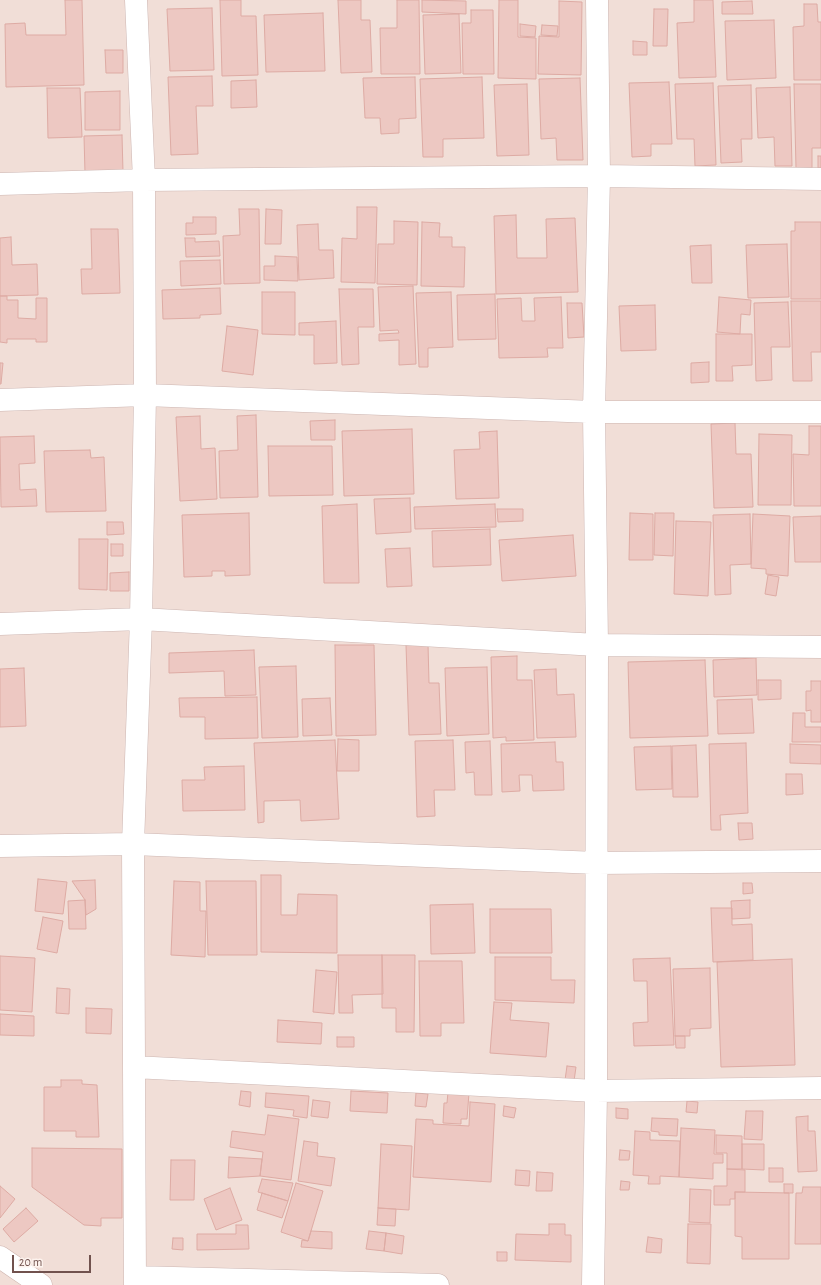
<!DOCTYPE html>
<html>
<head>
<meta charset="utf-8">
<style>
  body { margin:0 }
  #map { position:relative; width:821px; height:1285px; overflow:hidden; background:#faeee8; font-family:"Alegreya Sans",sans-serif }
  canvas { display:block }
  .scale { position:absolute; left:12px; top:1255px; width:79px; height:18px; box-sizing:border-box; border:2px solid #71524e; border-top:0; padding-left:5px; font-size:12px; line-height:14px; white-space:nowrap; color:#71524e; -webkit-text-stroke:3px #fdf3ee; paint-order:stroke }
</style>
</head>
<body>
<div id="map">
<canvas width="821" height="1285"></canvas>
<div class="scale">20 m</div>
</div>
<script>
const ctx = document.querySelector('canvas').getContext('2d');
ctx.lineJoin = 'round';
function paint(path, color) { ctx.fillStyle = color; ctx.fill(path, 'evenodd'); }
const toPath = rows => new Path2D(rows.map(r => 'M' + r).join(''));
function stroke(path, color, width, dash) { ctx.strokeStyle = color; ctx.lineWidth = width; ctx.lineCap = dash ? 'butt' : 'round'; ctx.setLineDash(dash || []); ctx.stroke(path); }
paint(toPath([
  [0,0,821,0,821,1285,0,1285]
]), '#f1ded7');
const building = toPath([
  [65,0,82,0,84,85,6,87,5,24,25,23,26,35,66,35,65,0],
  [220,0,241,0,241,16,256,16,258,75,222,76,220,0],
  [338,0,361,0,361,20,370,20,372,72,341,73,338,0],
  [397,0,419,0,420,74,381,74,380,28,397,28,397,0],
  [422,0,466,1,466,14,422,12,422,0],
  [499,0,518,0,518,37,536,38,536,79,498,78,499,0],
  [694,0,713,0,716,77,679,78,677,23,694,22,694,0],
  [559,1,582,2,581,75,538,74,539,36,559,37,559,1],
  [752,1,753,14,722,14,722,2,752,1],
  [804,4,817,4,818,22,821,22,821,80,794,80,793,27,804,26,804,4],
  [212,8,214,70,170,71,167,9,212,8],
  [654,9,668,9,667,46,653,46,654,9],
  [471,10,493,10,494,74,463,74,462,23,471,23,471,10],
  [323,13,325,71,266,72,264,15,323,13],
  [459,14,461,73,425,74,423,15,459,14],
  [774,20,776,78,727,80,725,21,774,20],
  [520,24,536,26,535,37,520,36,520,24],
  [542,25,558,26,557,36,541,35,542,25],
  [633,41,647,42,647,55,633,55,633,41],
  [105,50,123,50,123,73,106,73,105,50],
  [212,76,213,106,196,106,198,154,171,155,168,77,212,76],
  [415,77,416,118,399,119,399,133,381,134,380,118,365,118,363,78,415,77],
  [482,77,484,138,443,139,443,157,423,157,420,79,482,77],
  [580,78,583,160,557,160,556,138,541,139,539,79,580,78],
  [256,80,257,107,231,108,231,81,256,80],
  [669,82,672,144,651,144,651,156,632,157,629,83,669,82],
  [713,83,716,165,695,166,694,139,677,139,675,84,713,83],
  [527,84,529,155,497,156,494,85,527,84],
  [794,84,821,84,821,148,812,148,812,168,796,168,794,84],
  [751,85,752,139,741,139,742,162,721,163,718,86,751,85],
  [790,87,792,166,775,166,774,137,758,138,756,88,790,87],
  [47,88,80,88,82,137,48,138,47,88],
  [120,91,120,130,85,130,85,92,120,91],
  [122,135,123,172,85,173,84,136,122,135],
  [818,156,821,156,821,168,818,168,818,156],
  [357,207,377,207,375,283,341,282,342,238,357,239,357,207],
  [239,209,259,209,260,283,224,284,223,236,240,235,239,209],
  [266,209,282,210,281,244,265,244,266,209],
  [516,215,517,258,547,258,546,219,575,218,578,292,496,294,494,216,516,215],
  [193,217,216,217,216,234,186,235,186,223,193,223,193,217],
  [394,221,418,222,417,285,377,284,378,244,394,244,394,221],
  [422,222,440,223,439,237,452,237,452,247,465,247,464,287,421,286,422,222],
  [795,222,821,222,821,299,791,299,791,231,795,231,795,222],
  [318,224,319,250,333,250,334,278,299,280,297,225,318,224],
  [91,229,118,229,120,293,82,294,81,269,92,269,91,229],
  [11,237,12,265,37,264,38,295,0,296,0,238,11,237],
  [185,238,195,238,195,242,219,241,220,256,186,257,185,238],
  [787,244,789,297,748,298,746,245,787,244],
  [711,245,712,283,692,283,690,246,711,245],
  [275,256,297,257,298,281,264,280,264,266,275,266,275,256],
  [220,260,221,284,181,286,180,261,220,260],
  [413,286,416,364,399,365,399,340,379,341,379,334,399,333,398,330,380,331,378,287,413,286],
  [220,288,221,314,200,315,200,318,163,319,162,290,220,288],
  [339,289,373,289,374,327,358,327,359,364,342,365,339,289],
  [262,292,295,292,295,335,262,334,262,292],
  [451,292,453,347,428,348,428,367,419,367,416,293,451,292],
  [495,294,496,339,458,340,457,295,495,294],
  [0,296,7,296,7,300,18,300,18,318,36,319,36,298,47,298,47,342,36,342,36,339,7,339,7,343,0,342,0,296],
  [561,297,563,348,547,348,548,357,499,358,497,299,521,298,522,321,535,321,534,298,561,297],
  [719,297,751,300,750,315,741,314,740,334,717,332,719,297],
  [791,301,821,301,821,352,811,352,812,381,793,381,791,301],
  [788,302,790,347,771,347,772,380,756,381,754,303,788,302],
  [567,303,582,303,584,337,568,338,567,303],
  [655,305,656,350,621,351,619,306,655,305],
  [336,321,337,363,314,364,314,335,299,335,299,323,336,321],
  [227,326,258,330,253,375,222,371,227,326],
  [716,334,752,334,752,365,732,366,733,381,716,381,716,334],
  [709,362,709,382,691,383,691,363,709,362],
  [0,363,3,363,1,384,0,384,0,363],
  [256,415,258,497,220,498,219,451,238,450,237,416,256,415],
  [200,416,201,449,215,448,217,499,180,501,176,417,200,416],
  [335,420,335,440,311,440,310,421,335,420],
  [735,423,736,454,751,454,753,507,714,508,711,424,735,423],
  [809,426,821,426,821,506,794,506,793,454,809,455,809,426],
  [412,429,414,494,344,496,342,431,412,429],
  [497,431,499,498,456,499,454,450,480,449,479,432,497,431],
  [759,434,792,435,791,505,758,505,759,434],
  [34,436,35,463,19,464,20,490,36,489,37,506,1,507,0,437,34,436],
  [268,446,332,446,333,495,269,496,268,446],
  [90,450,91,458,104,457,106,511,46,512,44,451,90,450],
  [410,498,411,532,376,534,374,499,410,498],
  [357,504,359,583,324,583,322,506,357,504],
  [495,504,496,527,415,529,414,507,495,504],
  [497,509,523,509,523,521,498,522,497,509],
  [249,513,250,575,225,576,225,571,212,571,212,576,184,577,182,515,249,513],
  [630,513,653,514,653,560,629,560,630,513],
  [655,513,674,513,673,556,654,555,655,513],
  [750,514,751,564,730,565,731,594,715,595,713,515,750,514],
  [753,514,790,516,788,576,766,574,766,569,751,568,753,514],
  [821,516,821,562,795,562,793,517,821,516],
  [676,521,711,522,708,596,674,594,676,521],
  [107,522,123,522,124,534,107,535,107,522],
  [490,529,491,565,433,567,432,531,490,529],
  [573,535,576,576,502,581,499,540,573,535],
  [79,539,108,539,107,590,79,589,79,539],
  [111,544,123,544,123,556,111,556,111,544],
  [410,548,412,586,387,587,385,549,410,548],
  [129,572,129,591,110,591,110,573,129,572],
  [768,575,779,577,776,596,765,594,768,575],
  [428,644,429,683,439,683,441,734,409,735,406,645,428,644],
  [335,645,374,645,376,735,336,736,335,645],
  [254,650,256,695,225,696,224,671,169,673,169,653,254,650],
  [517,656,517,680,532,680,534,740,506,741,506,737,493,738,491,657,517,656],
  [756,658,757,695,714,697,713,660,756,658],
  [705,660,708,736,630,738,628,662,705,660],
  [296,666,298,737,262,738,259,667,296,666],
  [487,667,489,734,447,736,445,668,487,667],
  [24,668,26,726,0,727,0,669,24,668],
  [556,669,557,695,574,694,576,737,537,738,534,670,556,669],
  [758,680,781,680,781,699,758,700,758,680],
  [811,681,821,681,821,722,811,722,811,710,806,711,806,691,811,691,811,681],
  [257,697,258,738,205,739,205,717,180,717,179,698,257,697],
  [330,698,332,735,303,736,302,699,330,698],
  [752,699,754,733,718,734,717,700,752,699],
  [793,713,805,713,805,727,821,727,821,742,792,742,793,713],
  [338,739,359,740,359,771,337,771,338,739],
  [335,740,339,819,301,821,300,800,264,801,264,822,258,823,254,743,335,740],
  [453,740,455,790,434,790,435,816,417,817,415,741,453,740],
  [490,741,492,795,475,795,474,772,466,773,465,742,490,741],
  [555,742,556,762,563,762,564,790,533,791,532,775,519,775,520,791,502,792,501,744,555,742],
  [746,743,748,813,720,815,721,830,711,830,709,744,746,743],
  [790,744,821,745,821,764,790,763,790,744],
  [696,745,698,797,673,797,672,746,696,745],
  [671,746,672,789,636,790,634,747,671,746],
  [244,766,245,810,183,811,182,780,205,780,204,767,244,766],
  [786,774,802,774,803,794,786,795,786,774],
  [738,823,752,823,753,839,739,840,738,823],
  [261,875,281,875,281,915,297,915,298,894,337,895,337,953,261,952,261,875],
  [38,879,67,882,63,914,35,911,38,879],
  [95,880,96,909,86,915,85,900,72,881,95,880],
  [174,881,200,882,200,911,206,911,205,957,171,955,174,881],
  [206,881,256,881,257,955,208,955,206,881],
  [743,883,752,883,753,893,743,894,743,883],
  [85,900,86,929,69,929,68,901,85,900],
  [750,900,750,918,732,919,731,901,750,900],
  [473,904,475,953,431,954,430,905,473,904],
  [711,908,732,908,732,925,752,924,753,960,713,962,711,908],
  [490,909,551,909,552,953,490,953,490,909],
  [43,917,63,921,57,953,37,949,43,917],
  [338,955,382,955,383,994,352,995,353,1013,339,1013,338,955],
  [382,955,415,955,414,1032,396,1032,396,1008,382,1008,382,955],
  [0,956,35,958,32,1012,0,1010,0,956],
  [495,957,551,957,551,980,575,980,574,1003,495,1000,495,957],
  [670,958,674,1045,634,1046,633,1023,648,1022,647,981,634,981,633,959,670,958],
  [792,959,795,1065,721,1067,717,962,792,959],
  [419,961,462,961,464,1023,441,1023,441,1036,420,1036,419,961],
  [710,968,711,1028,690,1029,690,1036,675,1036,673,969,710,968],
  [316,970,337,972,334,1014,313,1012,316,970],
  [57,988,70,989,69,1014,56,1013,57,988],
  [494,1002,512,1003,510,1020,549,1023,546,1057,490,1053,494,1002],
  [86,1008,112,1009,111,1034,86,1033,86,1008],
  [0,1014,34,1016,34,1036,0,1035,0,1014],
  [278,1020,322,1023,321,1044,277,1042,278,1020],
  [675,1036,685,1036,685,1048,676,1048,675,1036],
  [337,1037,354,1037,354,1047,337,1047,337,1037],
  [567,1066,576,1067,574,1081,565,1080,567,1066],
  [61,1080,82,1080,82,1084,97,1085,99,1137,76,1137,76,1131,44,1131,44,1087,61,1087,61,1080],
  [241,1091,251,1092,250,1107,239,1105,241,1091],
  [351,1091,388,1093,387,1113,350,1111,351,1091],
  [448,1092,469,1093,467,1119,461,1119,461,1124,443,1123,444,1103,447,1103,448,1092],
  [266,1093,309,1096,307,1118,293,1116,294,1110,265,1107,266,1093],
  [416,1093,428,1094,426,1107,415,1106,416,1093],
  [313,1100,330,1102,328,1118,311,1116,313,1100],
  [687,1101,698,1102,697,1113,686,1112,687,1101],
  [470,1102,495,1104,491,1182,413,1177,416,1119,433,1120,433,1124,469,1126,470,1102],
  [504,1106,516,1108,514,1118,503,1116,504,1106],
  [616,1108,628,1109,628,1119,616,1118,616,1108],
  [746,1111,763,1111,762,1140,744,1139,746,1111],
  [268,1115,299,1119,291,1180,260,1176,263,1152,230,1147,232,1131,265,1135,268,1115],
  [808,1116,808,1131,815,1131,817,1171,798,1172,796,1117,808,1116],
  [652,1118,678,1119,677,1136,659,1135,659,1132,651,1131,652,1118],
  [681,1128,715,1130,714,1154,723,1154,723,1163,713,1163,713,1179,679,1177,681,1128],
  [635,1131,650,1132,650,1140,680,1141,679,1177,660,1176,660,1184,648,1184,649,1176,633,1175,635,1131],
  [716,1135,742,1136,742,1169,727,1169,727,1153,716,1153,716,1135],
  [304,1141,318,1143,317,1156,335,1158,331,1186,298,1181,304,1141],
  [381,1144,412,1146,409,1210,378,1208,381,1144],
  [742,1144,764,1144,764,1170,742,1169,742,1144],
  [32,1148,122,1149,122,1218,101,1218,101,1226,84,1225,32,1187,32,1148],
  [620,1150,630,1151,629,1160,619,1160,620,1150],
  [229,1157,262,1159,260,1176,228,1178,229,1157],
  [171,1160,195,1160,194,1200,170,1200,171,1160],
  [769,1168,783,1168,783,1182,769,1182,769,1168],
  [727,1169,745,1170,745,1192,735,1192,735,1199,730,1199,730,1205,714,1205,714,1186,727,1186,727,1169],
  [516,1170,530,1171,529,1186,515,1185,516,1170],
  [537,1172,553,1173,552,1191,536,1191,537,1172],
  [262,1179,293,1183,288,1201,258,1192,262,1179],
  [621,1181,630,1182,629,1190,620,1190,621,1181],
  [296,1183,323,1191,308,1241,281,1232,296,1183],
  [784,1184,793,1184,793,1193,784,1193,784,1184],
  [0,1186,15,1199,0,1218,0,1186],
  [803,1187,821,1187,821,1244,795,1244,796,1193,802,1193,803,1187],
  [230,1188,242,1220,216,1230,204,1199,230,1188],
  [690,1189,711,1190,710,1223,689,1222,690,1189],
  [735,1192,789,1193,789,1259,742,1259,742,1237,735,1236,735,1192],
  [262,1193,288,1201,282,1218,257,1210,262,1193],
  [26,1208,38,1221,14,1242,3,1229,26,1208],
  [378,1208,396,1209,395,1226,377,1225,378,1208],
  [549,1224,565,1224,565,1235,571,1235,571,1262,515,1260,516,1234,549,1235,549,1224],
  [688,1224,711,1224,710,1264,687,1263,688,1224],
  [236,1225,248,1225,249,1249,197,1250,197,1234,236,1234,236,1225],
  [311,1231,332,1232,332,1249,301,1247,302,1240,308,1241,311,1231],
  [369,1231,386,1233,384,1251,366,1249,369,1231],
  [386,1233,404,1236,402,1254,384,1251,386,1233],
  [648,1237,662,1239,661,1253,646,1252,648,1237],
  [173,1238,183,1238,183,1250,172,1249,173,1238],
  [497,1252,507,1252,507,1261,497,1261,497,1252]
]);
paint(building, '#edc8c2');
stroke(building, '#deaba4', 1);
const minor = toPath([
  [0,184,144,180,599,176,821,179],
  [0,400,145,395,594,412,821,412],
  [0,624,141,619,597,645,821,647],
  [0,846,133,844,597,863,821,861],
  [134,1067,596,1091,821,1088],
  [136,1277,438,1285],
  [135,1285,133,844,141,619,145,395,144,180,136,0],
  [593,1285,596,1091,597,645,594,412,599,176,597,0]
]);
const secondary = toPath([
  [0,1257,41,1285]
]);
stroke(minor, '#cdb6b2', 23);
stroke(secondary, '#cfb5af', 23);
stroke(minor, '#fff', 22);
stroke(secondary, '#fff', 22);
</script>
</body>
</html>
